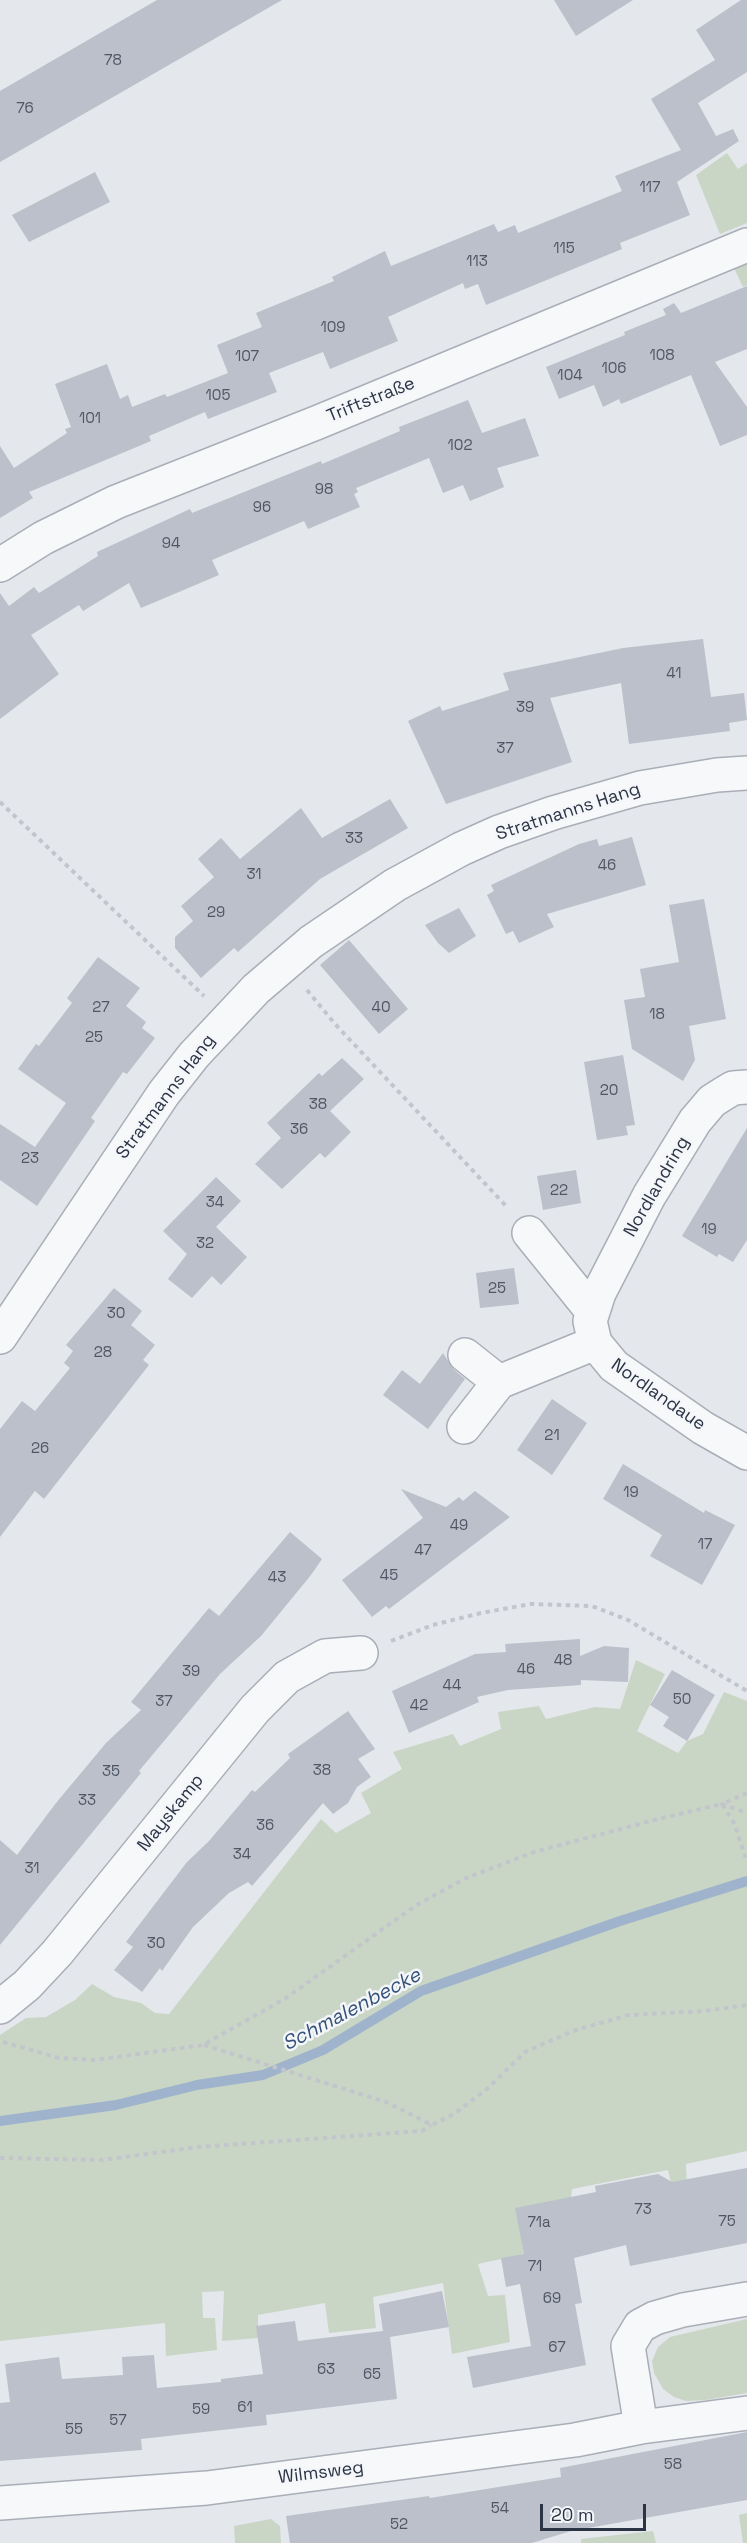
<!DOCTYPE html>
<html>
<head>
<meta charset="utf-8">
<style>
  body { margin:0 }
  #map { position:relative; width:747px; height:2543px; overflow:hidden; background:#e4e7ec; font-family:"Space Grotesk",sans-serif }
  canvas { display:block }
  .scale { position:absolute; left:540px; top:2504px; width:106px; height:27px; box-sizing:border-box; border:3px solid #2b3445; border-top:0; padding-left:8px; font-size:18px; line-height:21px; white-space:nowrap; color:#2b3445; -webkit-text-stroke:4px #f4f6f9; paint-order:stroke }
</style>
</head>
<body>
<div id="map">
<canvas width="747" height="2543"></canvas>
<div class="scale">20 m</div>
</div>
<script>
const ctx = document.querySelector('canvas').getContext('2d');
ctx.lineJoin = 'round';
function paint(path, color) { ctx.fillStyle = color; ctx.fill(path, 'evenodd'); }
const toPath = rows => new Path2D(rows.map(r => 'M' + r).join(''));
function stroke(path, color, width, dash) { ctx.strokeStyle = color; ctx.lineWidth = width; ctx.lineCap = dash ? 'butt' : 'round'; ctx.setLineDash(dash || []); ctx.stroke(path); }
function label(font, color, halo, rows, align = 'center') {
  ctx.font = font + ' "Space Grotesk",sans-serif'; ctx.lineWidth = 5; ctx.setLineDash([]); ctx.textBaseline = 'middle'; ctx.strokeStyle = halo; ctx.fillStyle = color; for (const [text, x, y, turn = 0] of rows) {
    ctx.save(); ctx.translate(x, y); ctx.rotate((+turn || 0) * Math.PI / 180); ctx.textAlign = isNaN(turn) ? turn : align; if (halo) ctx.strokeText(text, 0, 0); ctx.fillText(text, 0, 0); ctx.restore();
  }
}
paint(toPath([
  [727,153,738,169,747,163,747,223,720,234,696,175],
  [747,263,747,285,743,287,734,268],
  [636,1660,665,1674,637,1731,678,1753,687,1741,703,1734,724,1692,747,1701,747,2151,686,2164,687,2188,672,2187,668,2170,572,2189,570,2206,556,2200,517,2213,524,2254,478,2264,488,2296,505,2295,510,2342,452,2354,443,2283,373,2297,376,2328,329,2333,325,2303,258,2315,258,2338,222,2341,224,2291,202,2292,203,2318,215,2318,217,2350,166,2356,165,2323,0,2341,0,2035,26,2018,46,2017,75,2000,92,1984,114,1997,141,2003,155,2013,169,2014,321,1819,336,1833,371,1813,361,1793,402,1769,393,1752,453,1734,460,1746,501,1729,498,1712,539,1706,546,1719,595,1707,620,1709],
  [747,2319,747,2393,706,2400,686,2401,674,2397,663,2389,654,2373,652,2361,658,2347,670,2337],
  [747,2513,747,2543,743,2543,739,2515],
  [271,2519,280,2526,281,2543,235,2543,234,2526],
  [653,2531,656,2543,581,2543,581,2539]
]), '#c9d6c5');
stroke(toPath([
  [0,2121,116,2105,197,2085,263,2075,323,2050,421,1991,620,1921,747,1881]
]), '#9fb4cc', 10);
paint(toPath([
  [157,0,282,0,0,162,0,91],
  [554,0,633,0,576,36],
  [741,0,747,0,747,72,698,103,716,136,733,129,739,141,677,182,690,215,620,243,622,249,486,305,478,284,465,289,463,283,388,317,398,341,330,369,323,352,269,373,277,392,208,419,205,412,149,436,151,441,29,492,33,498,0,518,0,446,14,468,67,433,65,429,71,427,55,384,107,364,120,399,128,395,132,407,165,394,167,397,228,373,217,345,262,327,256,313,334,281,332,277,385,251,391,266,494,224,498,232,515,225,518,233,622,191,615,176,681,150,651,99,715,60,696,30],
  [95,172,110,202,29,242,12,215],
  [747,286,747,349,715,362,747,407,747,435,720,446,691,375,621,404,619,399,603,407,594,385,559,399,546,367,625,335,624,332,666,315,668,319,663,309,674,303,681,313],
  [468,400,482,433,525,418,539,456,497,468,504,487,470,501,463,485,443,493,429,458,356,488,358,492,354,494,360,507,308,529,304,521,212,560,219,575,141,608,129,583,83,611,79,605,31,635,59,674,0,719,0,593,9,606,34,587,39,593,98,556,97,552,190,509,192,513,321,461,322,464,400,431,399,427],
  [703,639,711,697,744,693,747,720,729,723,730,731,629,744,621,683,550,698,572,762,446,804,408,721,440,706,442,711,509,690,503,673,623,648],
  [390,799,408,828,320,879,238,952,234,948,201,978,175,948,175,937,193,921,181,906,214,877,198,859,221,838,240,859,301,808,322,838],
  [632,837,646,885,547,914,554,927,519,943,513,931,506,934,487,895,494,891,491,885,579,844,597,839,599,846],
  [704,899,726,1019,689,1026,695,1060,683,1081,632,1049,624,1000,645,997,640,969,679,962,669,905],
  [459,908,476,936,449,953,438,943,425,925],
  [349,940,408,1009,379,1034,320,965],
  [98,957,140,988,126,1006,146,1022,142,1028,155,1038,127,1074,123,1072,91,1118,95,1121,37,1206,0,1180,0,1124,35,1147,66,1103,18,1069,36,1044,39,1046,72,1003,67,998],
  [623,1055,635,1125,626,1126,628,1135,597,1140,584,1062],
  [342,1058,364,1079,330,1111,351,1132,325,1158,320,1153,282,1189,255,1164,281,1138,267,1123,319,1073,322,1076],
  [747,1128,747,1240,733,1262,719,1254,717,1257,682,1236],
  [576,1170,581,1203,543,1210,537,1176],
  [216,1177,241,1201,216,1227,247,1257,221,1285,212,1276,192,1298,168,1279,187,1254,163,1231],
  [514,1268,519,1304,480,1308,476,1273],
  [114,1288,142,1311,131,1325,155,1345,143,1360,149,1365,44,1499,35,1491,0,1537,0,1429,22,1401,35,1411,70,1368,64,1363,73,1351,66,1345],
  [443,1353,453,1369,465,1379,428,1429,383,1395,402,1370,420,1384],
  [552,1399,587,1423,552,1475,517,1450],
  [623,1464,704,1513,705,1510,735,1525,702,1585,650,1556,662,1535,603,1499],
  [401,1489,446,1507,459,1497,463,1501,475,1491,510,1517,389,1609,386,1606,372,1617,342,1580,423,1518],
  [290,1532,322,1559,311,1575,261,1636,220,1674,139,1771,141,1773,0,1945,0,1840,17,1855,56,1803,106,1743,141,1710,131,1702,209,1608,219,1616],
  [580,1639,580,1656,604,1646,629,1648,628,1682,581,1680,581,1685,508,1690,477,1697,479,1702,409,1733,392,1691,475,1654,506,1652,505,1644],
  [672,1670,715,1695,687,1741,663,1726,669,1717,650,1705],
  [348,1711,375,1749,358,1759,371,1777,357,1787,348,1803,333,1814,323,1803,252,1886,248,1882,229,1893,193,1927,162,1971,160,1968,142,1992,114,1970,133,1947,126,1942,187,1862,209,1841,252,1790,255,1792,290,1758,288,1754],
  [747,2168,747,2243,630,2266,626,2245,574,2258,582,2303,575,2304,586,2365,473,2388,467,2357,531,2346,520,2284,506,2287,501,2258,524,2254,515,2208,596,2192,595,2186,658,2174,672,2182],
  [442,2291,449,2327,390,2337,397,2399,266,2415,267,2425,141,2439,142,2450,0,2461,0,2403,10,2402,5,2364,59,2357,62,2379,123,2375,122,2357,154,2355,157,2388,221,2382,221,2379,263,2374,256,2326,295,2321,298,2341,383,2331,379,2304],
  [747,2432,747,2500,571,2531,532,2543,290,2543,286,2516,429,2496,430,2498,561,2477,560,2468]
]), '#bbc0ca');
const minor = toPath([
  [0,565,43,538,116,502,316,423,747,245],
  [747,1087,733,1088,723,1094,712,1101,695,1121,649,1196,599,1293,590,1321,595,1343,614,1366,703,1428,747,1453],
  [529,1233,592,1311],
  [0,1337,164,1093,194,1055,256,989,311,942,395,885,461,849,499,832,553,813,640,788,717,775,747,773],
  [465,1355,499,1382],
  [464,1427,499,1382,595,1343],
  [0,2007,27,1985,57,1953,255,1709,287,1677,325,1656,361,1653],
  [641,2427,628,2346,640,2326,655,2318,683,2310,747,2299],
  [0,2503,207,2488,575,2440,641,2427,747,2413]
]);
stroke(minor, '#a9aeb7', 36);
stroke(toPath([
  [0,802,204,996],
  [307,990,335,1024,507,1207],
  [391,1641,433,1625,481,1613,531,1604,592,1606,628,1620,747,1691],
  [747,1793,722,1804,747,1813],
  [3,2042,59,2058,95,2060,203,2045,286,1998,415,1906,464,1879,534,1852,662,1818,722,1804,734,1823,747,1862],
  [204,2045,386,2102,432,2125,454,2114,487,2089,525,2052,573,2031,628,2015,705,2011,747,2005],
  [0,2158,103,2160,198,2147,422,2131,431,2125]
]), '#c2c5cb', 4, [4.5, 4.5]);
stroke(minor, '#f7f8fa', 33);
label('15px', '#4f5766', null, [
  ["78",113,61],
  ["76",25,109],
  ["117",650,188],
  ["115",564,249],
  ["113",477,262],
  ["109",333,328],
  ["108",662,356],
  ["107",247,357],
  ["106",614,369],
  ["104",570,376],
  ["105",218,396],
  ["101",90,419],
  ["102",460,446],
  ["98",324,490],
  ["96",262,508],
  ["94",171,544],
  ["41",674,674],
  ["39",525,708],
  ["37",505,749],
  ["33",354,839],
  ["46",607,866],
  ["31",254,875],
  ["29",216,913],
  ["27",101,1008],
  ["40",381,1008],
  ["18",657,1015],
  ["25",94,1038],
  ["20",609,1091],
  ["38",318,1105],
  ["36",299,1130],
  ["23",30,1159],
  ["22",559,1191],
  ["34",215,1203],
  ["19",709,1230],
  ["32",205,1244],
  ["25",497,1289],
  ["30",116,1314],
  ["28",103,1353],
  ["21",552,1436],
  ["26",40,1449],
  ["19",631,1493],
  ["49",459,1526],
  ["17",705,1545],
  ["47",423,1551],
  ["45",389,1576],
  ["43",277,1578],
  ["48",563,1661],
  ["46",526,1670],
  ["39",191,1672],
  ["44",452,1686],
  ["50",682,1700],
  ["37",164,1702],
  ["42",419,1706],
  ["38",322,1771],
  ["35",111,1772],
  ["33",87,1801],
  ["36",265,1826],
  ["34",242,1855],
  ["31",32,1869],
  ["30",156,1944],
  ["73",643,2210],
  ["75",727,2222],
  ["71a",539,2223],
  ["71",535,2267],
  ["69",552,2299],
  ["67",557,2348],
  ["63",326,2370],
  ["65",372,2375],
  ["61",245,2408],
  ["59",201,2410],
  ["57",118,2421],
  ["55",74,2430],
  ["58",673,2465],
  ["54",500,2509],
  ["52",399,2525]
]);
label('18px', '#2b3445', '#f4f6f9', [
  ["Triftstraße",371,400,-22],
  ["Stratmanns Hang",568,812,-18],
  ["Stratmanns Hang",166,1097,-53],
  ["Nordlandring",657,1187,-60],
  ["Nordlandaue",658,1395,35],
  ["Mayskamp",171,1813,-51],
  ["Wilmsweg",321,2473,-7]
]);
label('italic 20px', '#34527a', '#f4f6f9', [
  ["Schmalenbecke",352,2010,-28]
]);
</script>
</body>
</html>
